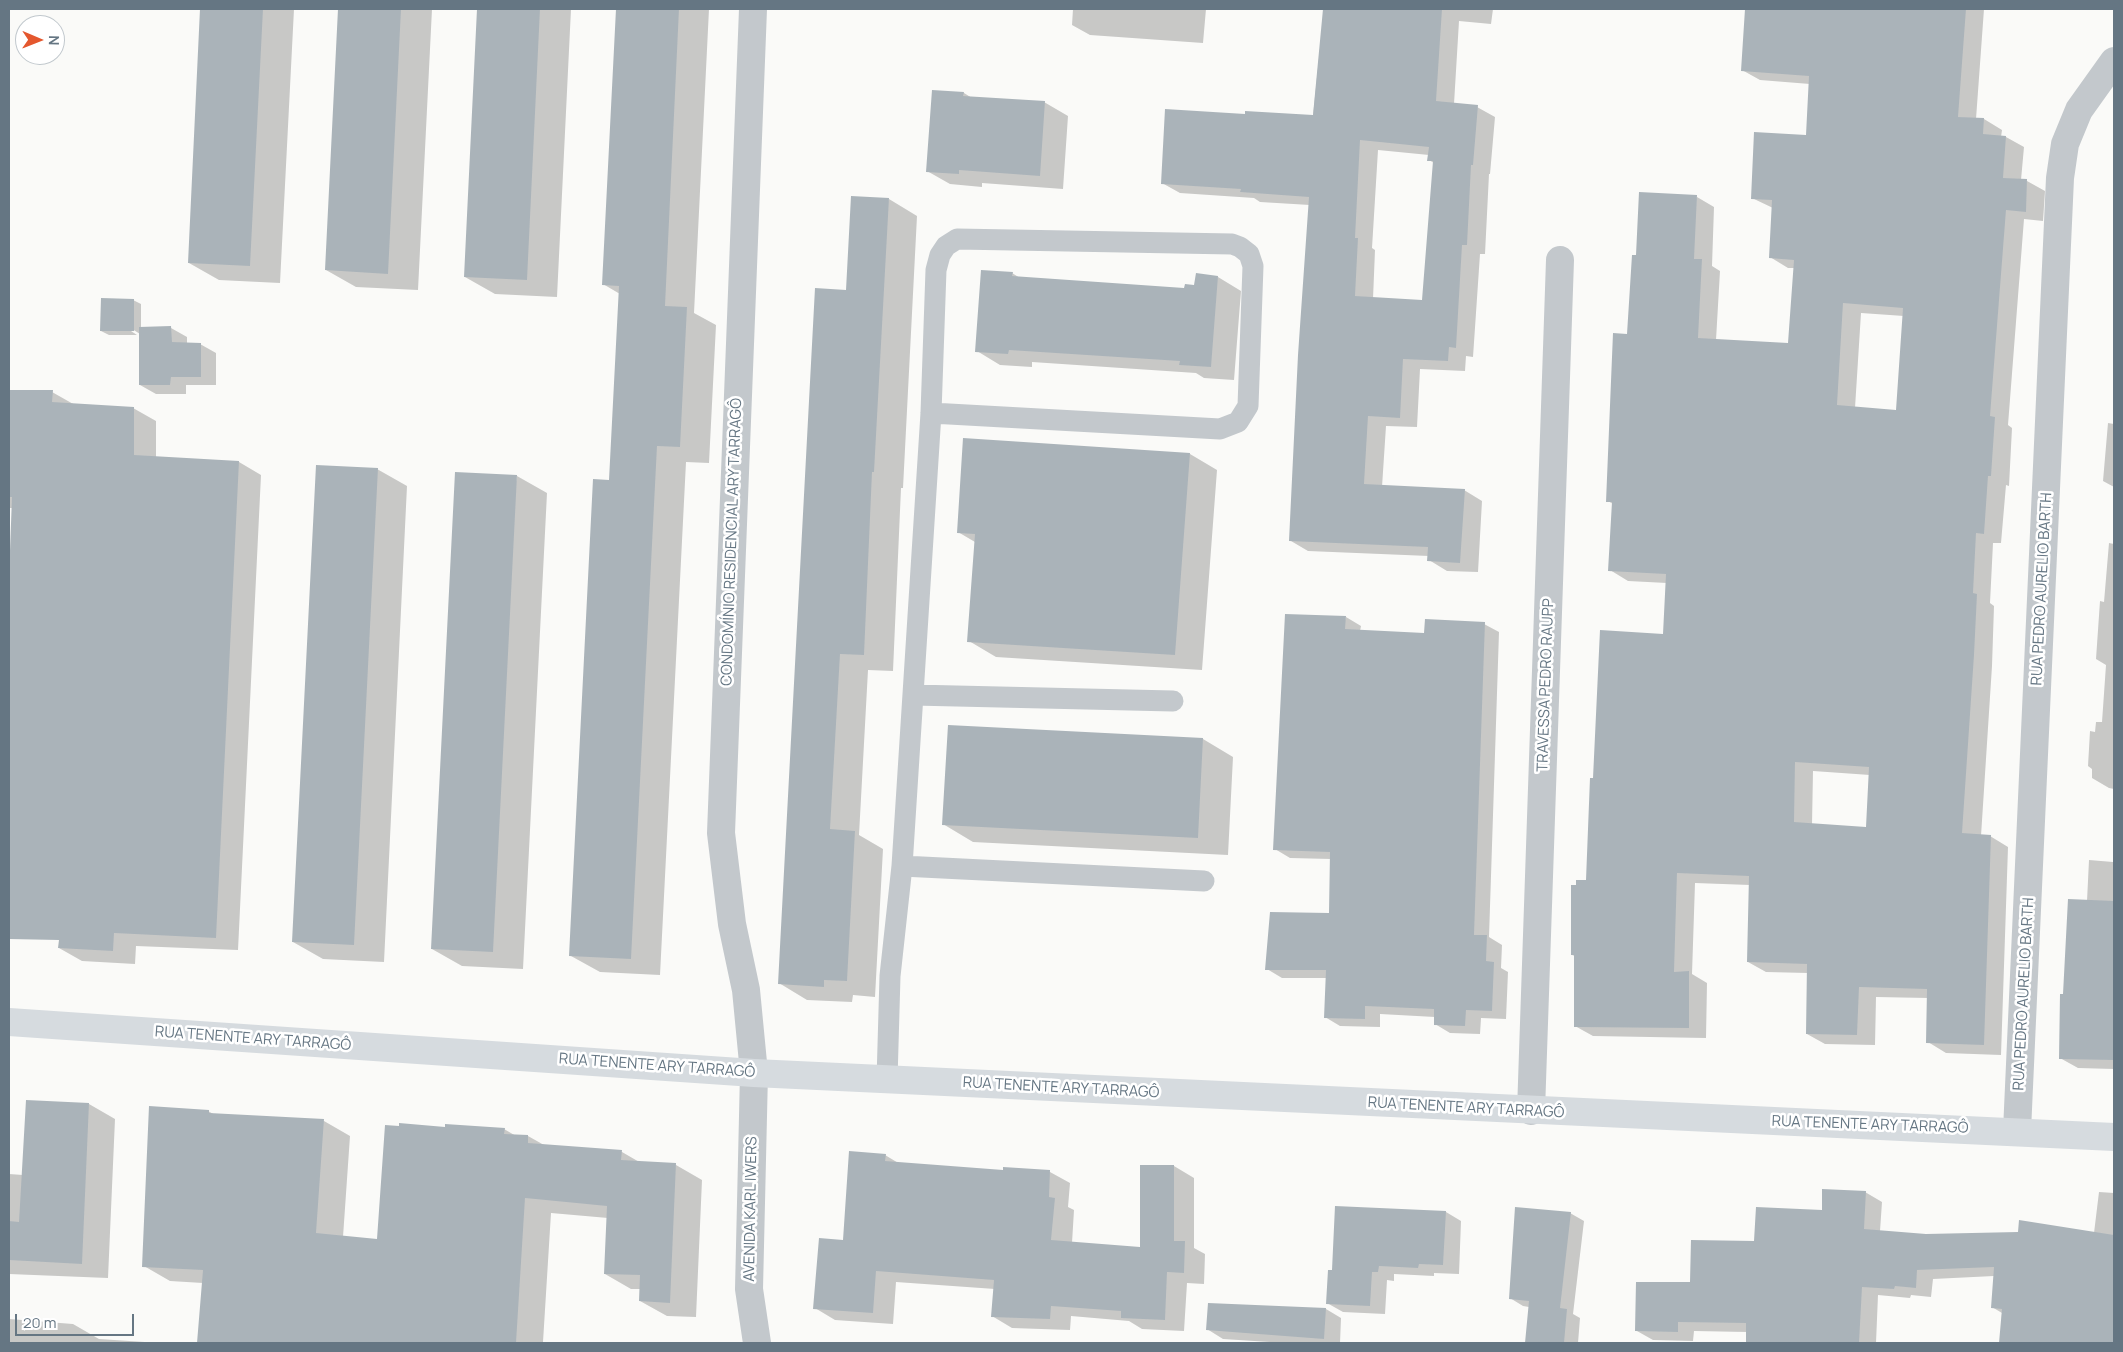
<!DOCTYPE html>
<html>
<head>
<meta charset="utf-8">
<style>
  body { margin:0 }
  #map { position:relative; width:2123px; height:1352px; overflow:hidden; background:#fafaf8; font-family:Manrope,sans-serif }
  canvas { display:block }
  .frame { position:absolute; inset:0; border:10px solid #657683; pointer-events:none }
  .north { position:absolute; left:15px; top:15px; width:50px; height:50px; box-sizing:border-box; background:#fff; border:1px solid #c1c8cd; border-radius:50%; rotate:91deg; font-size:14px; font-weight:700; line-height:20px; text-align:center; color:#657683 }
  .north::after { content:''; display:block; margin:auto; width:18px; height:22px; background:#e4572e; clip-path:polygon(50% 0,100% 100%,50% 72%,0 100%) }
  .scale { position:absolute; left:15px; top:1314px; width:119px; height:22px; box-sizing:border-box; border:2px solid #657683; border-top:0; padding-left:6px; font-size:15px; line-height:18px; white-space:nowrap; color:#657683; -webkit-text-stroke:4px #fff; paint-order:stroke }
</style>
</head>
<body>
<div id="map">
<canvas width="2123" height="1352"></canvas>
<div class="frame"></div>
<div class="north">N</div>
<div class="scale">20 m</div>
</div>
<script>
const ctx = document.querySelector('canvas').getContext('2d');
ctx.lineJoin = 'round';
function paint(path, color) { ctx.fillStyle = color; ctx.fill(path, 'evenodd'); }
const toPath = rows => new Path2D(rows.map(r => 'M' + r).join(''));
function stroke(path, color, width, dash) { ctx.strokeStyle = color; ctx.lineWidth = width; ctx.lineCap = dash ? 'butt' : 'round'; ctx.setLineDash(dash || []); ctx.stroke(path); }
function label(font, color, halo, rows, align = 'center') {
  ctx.font = font + ' Manrope,sans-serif'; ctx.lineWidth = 5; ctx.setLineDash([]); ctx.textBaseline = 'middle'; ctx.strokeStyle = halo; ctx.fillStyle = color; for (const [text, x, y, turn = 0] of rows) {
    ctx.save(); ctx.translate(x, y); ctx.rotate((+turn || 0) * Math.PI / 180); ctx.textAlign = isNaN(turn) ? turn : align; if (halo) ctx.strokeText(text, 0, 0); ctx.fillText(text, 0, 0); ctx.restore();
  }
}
paint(toPath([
  [201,9,294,9,280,283,219,280,189,263],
  [339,9,432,9,418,290,356,287,326,270],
  [478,9,571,9,557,297,495,294,465,277],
  [617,9,709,9,694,313,716,325,709,463,686,462,660,975,600,972,571,956,611,481,620,294,603,284],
  [1073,9,1206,9,1203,43,1090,35,1072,25],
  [1324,9,1493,9,1491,24,1459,21,1454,104,1477,107,1495,117,1490,174,1489,174,1485,254,1480,254,1473,357,1466,356,1465,371,1420,369,1417,427,1386,426,1382,487,1464,490,1482,501,1478,572,1447,571,1429,560,1429,556,1308,551,1291,541,1310,205,1260,202,1254,198,1180,193,1162,183,1246,115,1313,116],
  [1378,150,1429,155,1429,160,1434,163,1423,301,1373,299,1375,250,1372,248],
  [1747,9,1984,9,1976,119,1984,119,2002,130,2001,137,2006,137,2024,147,2021,180,2027,181,2045,191,2043,221,2024,219,2008,425,2012,428,2009,486,2006,485,2001,543,1993,543,1990,603,1994,606,1992,666,1981,836,1990,836,2008,847,2001,1055,1946,1053,1928,1042,1928,998,1876,997,1875,1045,1825,1044,1807,1034,1808,973,1766,972,1748,962,1750,885,1695,883,1692,974,1707,983,1706,1038,1593,1036,1575,1026,1575,956,1572,955,1577,886,1587,881,1594,779,1665,635,1667,583,1628,581,1610,570,1613,504,1608,501,1637,257,1697,197,1714,207,1712,266,1720,271,1716,340,1789,344,1795,268,1788,268,1770,257,1773,208,1752,198,1807,136,1810,84,1760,80,1742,70],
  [1861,313,1904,316,1898,411,1855,408],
  [1813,771,1870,775,1867,829,1812,825],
  [933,91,964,93,972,98,1044,102,1068,116,1063,189,982,183,982,187,950,184,927,171],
  [889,199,917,216,903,488,901,488,893,671,868,670,859,835,883,849,875,997,853,995,852,1002,807,1000,779,983,847,291],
  [1012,273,1020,278,1185,289,1218,277,1241,291,1234,380,1204,378,1196,373,1032,362,1032,367,1000,365,977,351],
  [133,300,141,304,141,328,171,328,187,337,187,344,200,344,216,353,216,385,186,385,186,394,156,394,140,385,140,334,129,327,128,329,137,335,109,335,101,331],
  [9,391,52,392,75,405,133,408,156,421,156,458,239,462,261,475,238,950,136,946,135,964,82,961,59,948,60,930,9,928,9,617,13,508,9,508],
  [2108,423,2114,424,2114,487,2103,481],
  [965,439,1190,454,1217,470,1202,670,996,657,969,641,975,542,958,532],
  [377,469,407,486,384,962,323,959,293,942],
  [517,476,547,493,523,969,462,966,432,949],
  [2109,543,2114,544,2114,789,2109,788,2092,778,2092,769,2088,766,2090,731,2095,732,2096,722,2102,722,2106,665,2096,659,2100,601,2104,602],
  [1346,617,1361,626,1360,631,1425,634,1484,624,1499,632,1489,937,1502,945,1501,968,1508,972,1506,1019,1481,1018,1480,1034,1450,1033,1435,1024,1435,1017,1380,1014,1380,1027,1340,1026,1325,1017,1327,978,1282,978,1267,969,1330,914,1331,859,1290,858,1275,849],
  [1203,739,1233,757,1228,855,973,842,943,824],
  [2114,842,2114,1069,2078,1068,2060,1058,2064,995,2087,901,2089,860,2113,862],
  [89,1104,115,1119,108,1278,9,1274,9,1174,23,1175],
  [208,1111,215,1115,324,1121,350,1136,343,1237,378,1240,446,1128,504,1129,516,1136,528,1136,544,1145,622,1152,641,1163,676,1165,702,1180,696,1317,667,1316,640,1301,641,1289,631,1289,605,1274,608,1218,551,1213,543,1342,544,1343,199,1343,203,1283,170,1281,144,1266],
  [885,1155,900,1164,1004,1172,1004,1168,1050,1172,1070,1183,1068,1207,1074,1210,1072,1243,1141,1248,1174,1166,1194,1178,1194,1248,1205,1254,1204,1284,1187,1283,1184,1331,1142,1329,1129,1321,1071,1316,1070,1330,1012,1328,992,1316,995,1289,896,1282,893,1324,835,1320,815,1308],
  [1865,1192,1882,1202,1880,1231,1926,1236,2094,1233,2099,1192,2114,1193,2114,1343,2000,1343,2002,1313,1992,1307,1994,1276,1933,1279,1931,1297,1911,1295,1910,1298,1878,1295,1876,1343,1747,1343,1747,1332,1694,1331,1693,1341,1653,1340,1637,1331,1692,1283,1755,1243],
  [1446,1212,1461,1221,1459,1274,1434,1273,1434,1276,1394,1274,1394,1281,1387,1280,1385,1314,1343,1312,1327,1303,1333,1271],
  [1570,1213,1584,1221,1573,1314,1580,1318,1578,1343,1527,1343,1529,1307,1523,1306,1510,1298],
  [1326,1309,1341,1318,1340,1343,1285,1343,1223,1339,1207,1329],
  [9,1319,73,1324,99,1339,160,1343,9,1343]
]), '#0003');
paint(toPath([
  [200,9,263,9,250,266,188,263],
  [338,9,401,9,388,274,325,270],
  [477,9,540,9,527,280,464,277],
  [616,9,679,9,665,306,687,307,680,447,657,446,631,959,569,956,593,479,609,480,619,286,602,285],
  [1323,9,1442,9,1436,101,1478,105,1473,165,1471,165,1467,245,1462,245,1456,348,1449,347,1448,361,1403,359,1400,418,1368,416,1364,484,1465,489,1460,563,1427,561,1428,547,1289,541,1298,355,1309,197,1240,192,1241,189,1161,184,1165,109,1245,114,1245,111,1313,115],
  [1360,140,1429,147,1427,161,1433,161,1422,300,1355,296,1358,238,1355,238],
  [1745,9,1966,9,1958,117,1984,118,1983,134,2006,136,2003,178,2027,179,2026,212,2006,210,1990,416,1995,417,1991,476,1988,476,1984,534,1976,533,1973,593,1977,594,1974,655,1962,833,1991,835,1984,1045,1926,1043,1927,989,1859,987,1857,1035,1806,1034,1807,964,1747,962,1749,876,1677,873,1674,972,1689,971,1689,1028,1574,1027,1574,955,1571,955,1571,885,1576,885,1576,880,1586,880,1590,778,1593,778,1600,630,1663,634,1666,574,1608,571,1612,502,1606,502,1613,333,1627,334,1632,255,1636,255,1639,192,1697,195,1694,259,1702,259,1698,338,1788,343,1794,260,1769,258,1772,200,1751,199,1754,132,1806,135,1809,76,1741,71],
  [1843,303,1903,308,1896,410,1837,405],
  [1795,762,1869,767,1866,827,1794,822],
  [932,90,964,92,963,96,1045,101,1040,176,959,170,959,174,926,172],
  [851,196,889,198,874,472,872,472,864,655,840,654,830,829,855,831,847,981,824,980,824,987,778,984,815,288,846,290],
  [981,270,1013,272,1012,276,1184,288,1185,284,1194,285,1196,273,1218,276,1211,367,1179,365,1180,361,1009,350,1008,354,975,352],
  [101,298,134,299,134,331,100,331],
  [171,326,172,342,201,343,201,377,171,377,170,385,139,385,139,327],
  [9,390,53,390,52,402,134,407,134,455,239,461,216,938,114,933,113,951,58,948,59,940,9,939,9,577,12,497,9,497],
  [963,438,1190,453,1175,655,967,642,975,534,957,533],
  [316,465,378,468,354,945,292,942],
  [455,472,517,475,493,952,431,949],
  [1285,614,1346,616,1345,629,1424,633,1425,619,1485,622,1474,935,1487,935,1486,961,1494,962,1492,1011,1466,1010,1465,1026,1434,1025,1434,1009,1365,1006,1365,1019,1324,1018,1326,970,1265,970,1270,912,1329,913,1330,852,1273,850],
  [948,725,1203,738,1198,838,942,825],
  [2068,899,2114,901,2114,1060,2059,1059,2060,994,2063,994],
  [26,1100,89,1103,82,1264,9,1260,9,1221,19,1222],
  [149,1106,209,1110,209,1113,324,1119,316,1233,377,1239,385,1125,399,1126,399,1123,445,1127,445,1124,505,1128,504,1134,528,1135,528,1143,622,1150,621,1160,676,1163,670,1303,639,1301,640,1275,604,1274,607,1206,525,1198,516,1343,197,1343,203,1270,142,1267],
  [849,1151,886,1154,885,1161,1003,1170,1003,1167,1050,1170,1049,1197,1055,1198,1051,1240,1140,1247,1140,1165,1174,1165,1174,1241,1185,1241,1184,1273,1167,1272,1165,1320,1121,1318,1121,1311,1051,1306,1050,1319,991,1317,994,1280,876,1271,873,1313,813,1309,819,1238,843,1240],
  [1822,1189,1866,1191,1864,1229,1926,1234,2018,1232,2019,1220,2114,1235,2114,1343,1999,1343,2002,1309,1991,1308,1994,1267,1917,1270,1916,1288,1895,1286,1894,1289,1862,1287,1859,1343,1746,1343,1746,1323,1678,1322,1678,1332,1635,1331,1636,1282,1690,1282,1691,1240,1754,1241,1756,1207,1822,1210],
  [1335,1206,1446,1211,1443,1265,1419,1264,1418,1268,1379,1266,1378,1272,1372,1272,1370,1306,1326,1304,1328,1270,1332,1270],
  [1515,1207,1571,1212,1560,1308,1567,1309,1564,1343,1525,1343,1529,1301,1509,1299],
  [1208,1303,1326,1308,1324,1339,1206,1330]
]), '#aab3b9');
stroke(toPath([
  [913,695,1173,701],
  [902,866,1204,881],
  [887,1080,890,976,902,866,931,413,936,270,940,255,946,246,957,239,1232,244,1240,247,1249,254,1253,266,1248,406,1238,422,1220,429,931,413]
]), '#c3c8cc', 21);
stroke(toPath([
  [753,9,721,833,732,924,746,990,754,1073,749,1289,757,1343],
  [1531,1111,1560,260],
  [2017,1131,2060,178,2065,144,2079,110,2114,61]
]), '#c3c8cc', 28);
stroke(toPath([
  [9,1022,754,1073,2114,1137]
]), '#d6dbdf', 28);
label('15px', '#657683', '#fff', [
  ["CONDOMÍNIO RESIDENCIAL ARY TARRAGÔ",732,542,-88],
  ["RUA PEDRO AURELIO BARTH",2042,589,-87],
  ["TRAVESSA PEDRO RAUPP",1546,685,-88],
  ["RUA PEDRO AURELIO BARTH",2024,994,-87],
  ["RUA TENENTE ARY TARRAGÔ",253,1039,4],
  ["RUA TENENTE ARY TARRAGÔ",657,1066,4],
  ["RUA TENENTE ARY TARRAGÔ",1061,1088,3],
  ["RUA TENENTE ARY TARRAGÔ",1466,1108,3],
  ["RUA TENENTE ARY TARRAGÔ",1870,1125,2],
  ["AVENIDA KARL IWERS",751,1209,-89]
]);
</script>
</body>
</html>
